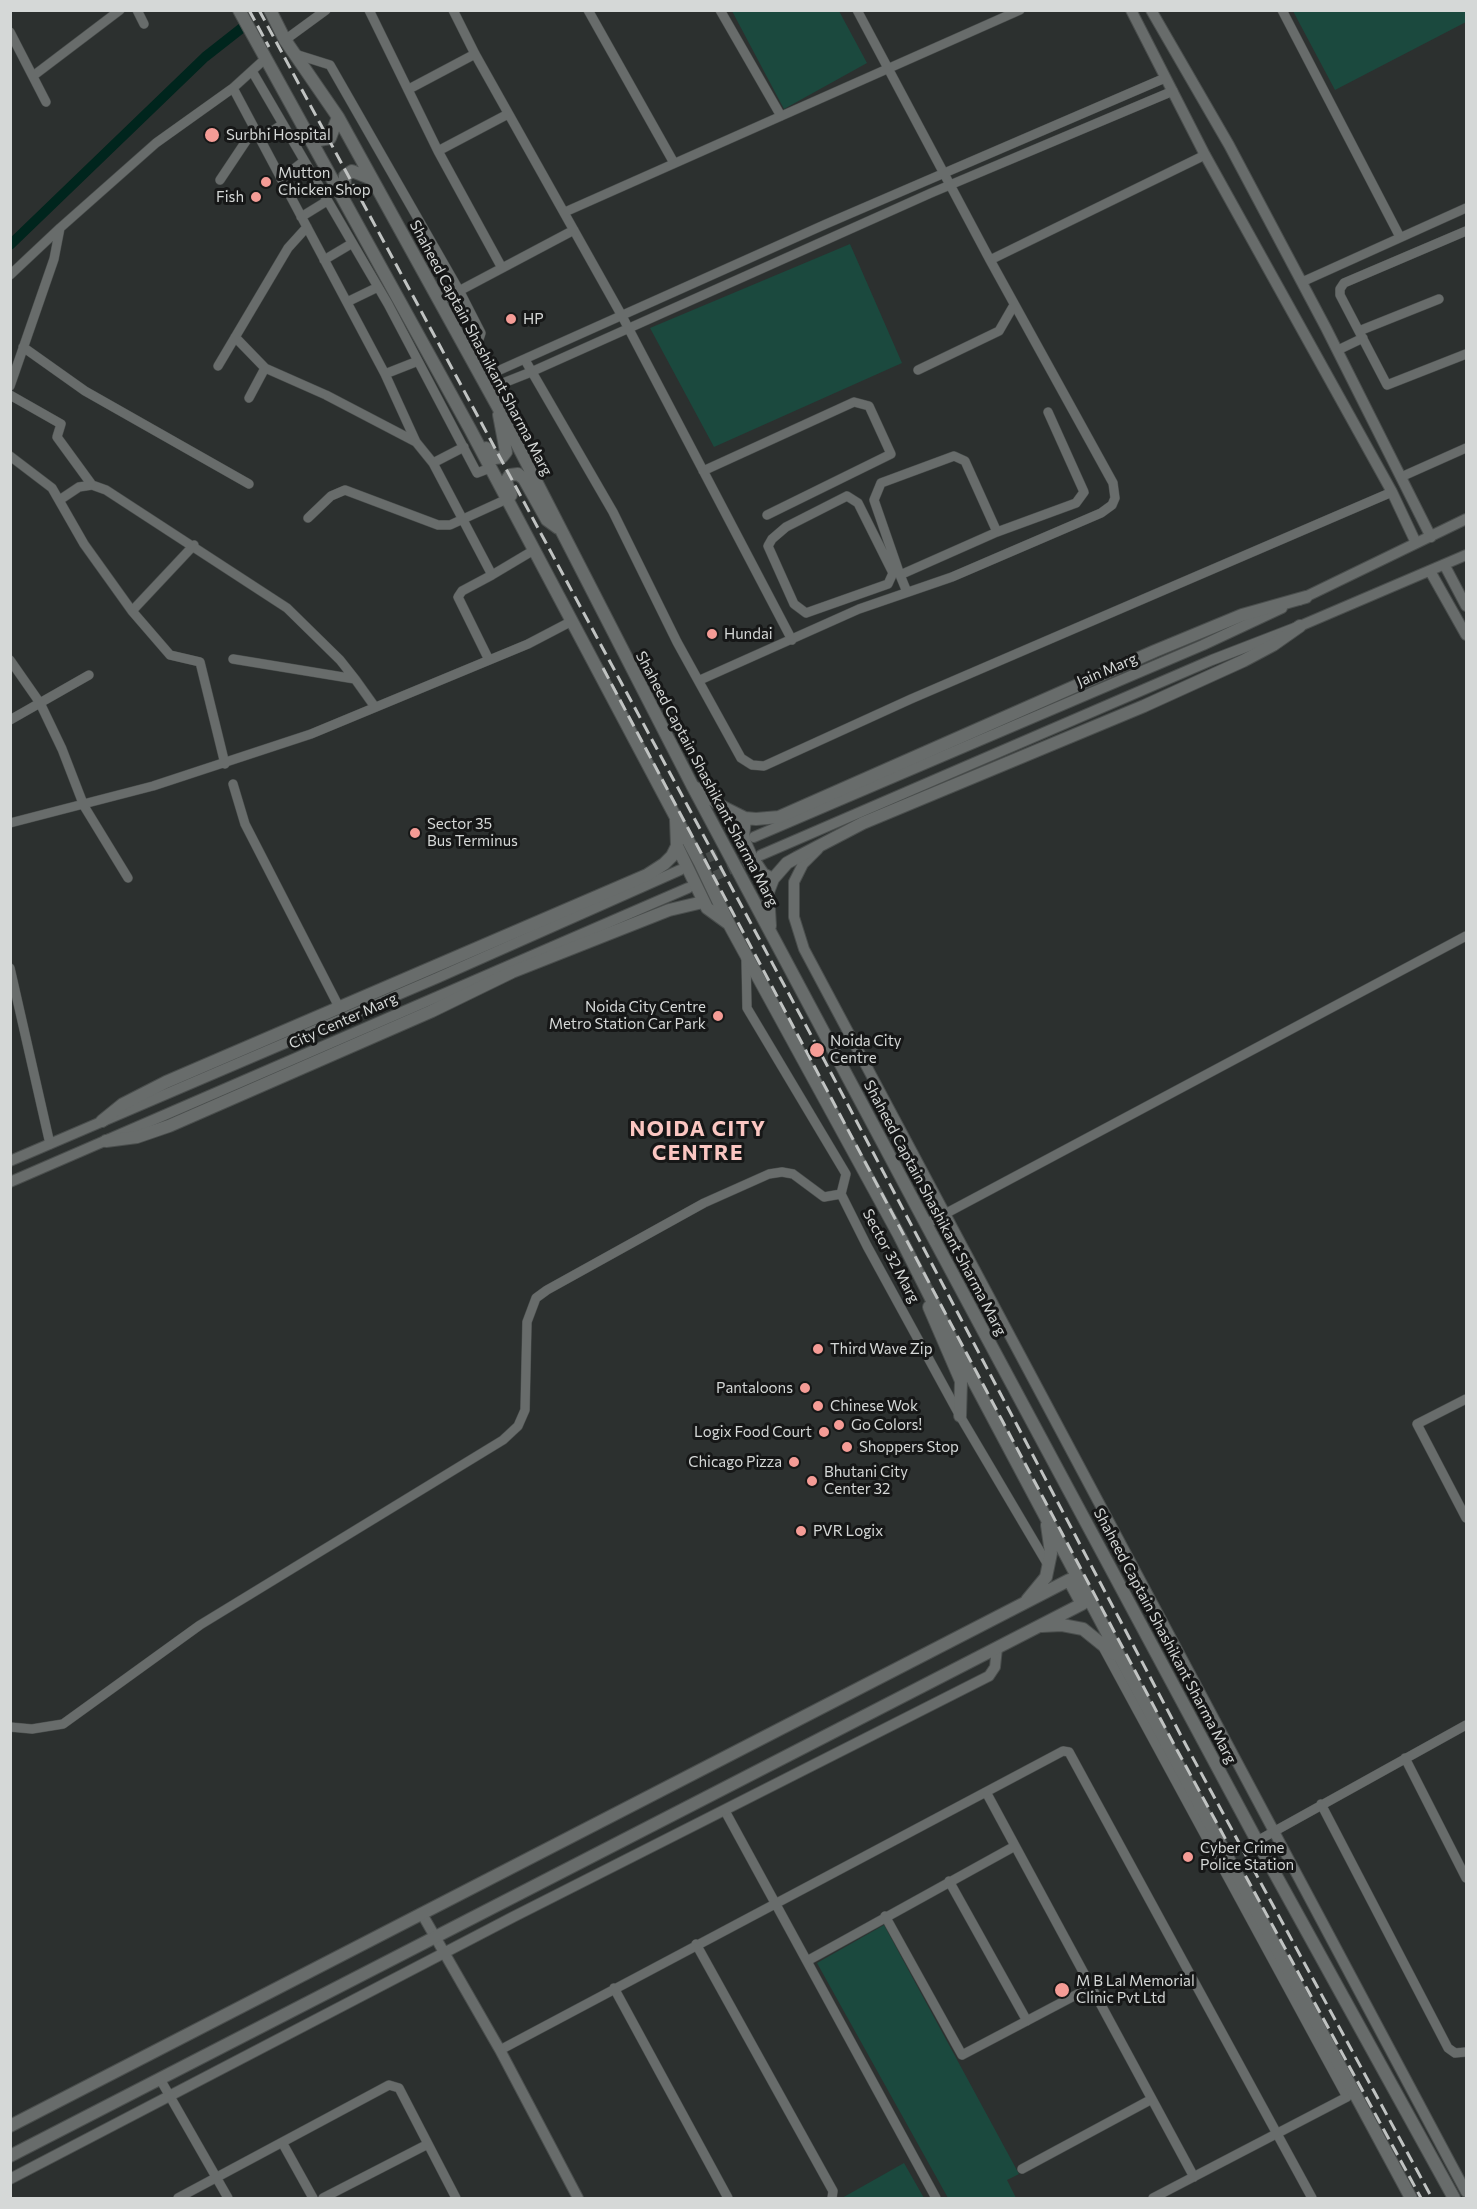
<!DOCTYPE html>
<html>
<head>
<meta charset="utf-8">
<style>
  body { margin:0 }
  #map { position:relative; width:1477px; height:2209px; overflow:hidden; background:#2c302f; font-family:Commissioner,sans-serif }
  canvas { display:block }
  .frame { position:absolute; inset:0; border:12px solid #d5d8d7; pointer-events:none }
</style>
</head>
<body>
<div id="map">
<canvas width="1477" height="2209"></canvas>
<div class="frame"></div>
</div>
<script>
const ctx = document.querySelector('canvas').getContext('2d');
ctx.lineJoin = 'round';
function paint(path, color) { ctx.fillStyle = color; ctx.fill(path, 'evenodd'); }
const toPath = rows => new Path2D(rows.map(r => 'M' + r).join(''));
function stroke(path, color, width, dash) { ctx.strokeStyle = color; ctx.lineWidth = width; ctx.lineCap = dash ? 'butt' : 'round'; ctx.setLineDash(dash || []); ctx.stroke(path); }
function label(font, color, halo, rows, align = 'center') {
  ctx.font = font + ' Commissioner,sans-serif'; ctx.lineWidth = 6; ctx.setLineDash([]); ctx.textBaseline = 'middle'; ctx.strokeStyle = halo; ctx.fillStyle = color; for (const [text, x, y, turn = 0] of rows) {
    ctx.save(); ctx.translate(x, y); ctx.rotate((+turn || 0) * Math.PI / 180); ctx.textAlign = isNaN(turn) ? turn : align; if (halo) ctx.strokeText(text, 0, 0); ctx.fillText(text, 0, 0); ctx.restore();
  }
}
paint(toPath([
  [732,11,839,11,867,63,784,109],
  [1293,11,1466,11,1466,22,1335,90],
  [850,244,902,363,714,447,650,328],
  [884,1925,1019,2174,1007,2180,1016,2198,948,2198,817,1963],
  [904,2163,924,2198,842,2198]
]), '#1b493e');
stroke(toPath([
  [10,245,205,57,247,24]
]), '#00251d', 10);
stroke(toPath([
  [680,870,751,839],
  [701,882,758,857]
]), '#454948', 10, [10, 5]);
const minor = toPath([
  [137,10,144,24],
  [369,10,438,151,502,268],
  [453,10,475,54,622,316,792,640],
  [588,10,674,163],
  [720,10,781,116],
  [1282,10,1400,237],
  [10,32,46,102],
  [285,40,326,10],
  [295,54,330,65,460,292,481,333,472,360],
  [252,71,388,304,477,473,490,468],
  [33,76,120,10],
  [233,88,385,374,416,442,433,463,492,575,534,550],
  [409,89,475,54],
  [260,139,283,124],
  [438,151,508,114],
  [281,179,304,161],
  [220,180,254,129],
  [565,212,1020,10],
  [301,217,327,201],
  [1466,231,1344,283,1340,289,1340,295,1387,385,1466,354],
  [324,260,351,244],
  [990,260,1205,155],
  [10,275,60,228],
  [1302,282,1466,208],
  [440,301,574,230],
  [347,302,378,287],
  [1359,331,1439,299],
  [235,337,265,368,326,395,416,442],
  [23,347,85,391,249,484],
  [1338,350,1363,338],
  [525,360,613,512,677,642,741,758,752,765,764,766,911,699,1392,492],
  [218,366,288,248,307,227],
  [918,370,999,331,1014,305],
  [385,374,418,361],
  [482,378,826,224,1165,78],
  [10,386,54,259,60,228,156,143,233,88,266,58],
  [488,389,531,372,931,193,1173,91],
  [10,395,61,424,57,437,92,485],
  [249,398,265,368],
  [10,456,52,488,84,544,132,611,170,655,200,662,225,764],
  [433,463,464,447],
  [703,471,854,402,869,406,891,454,767,515],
  [1401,477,1466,448],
  [847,496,858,503,893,573,888,584,806,613,794,604,768,546,772,539,786,527,847,496],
  [61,499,79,487,92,485,106,490,287,608,340,660,355,679],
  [308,518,331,496,345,490,438,525,450,525,507,499],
  [997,532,1076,503,1084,492,1048,412],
  [900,575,997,532,965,461,954,456,881,483,874,500,900,575,907,592],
  [132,611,194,545],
  [233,659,355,679,375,707],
  [10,660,40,703,62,749,84,806,128,878],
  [489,660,458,597,462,591,492,575],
  [700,680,859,609,952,577,1101,513,1112,505,1115,498,1113,483,990,260,857,10],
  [10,720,89,675],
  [233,784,245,824,339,1007],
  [10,823,153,786,311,734,528,644,572,621],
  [746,959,747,1008,846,1174,841,1194,867,1246,960,1416,1048,1565],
  [10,968,50,1144],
  [926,1224,1466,936],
  [1466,1399,1417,1424,1466,1518],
  [1104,1649,1347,2097,1153,2198],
  [10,1727,32,1729,63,1724,200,1625,503,1440,518,1426,525,1410,527,1322,536,1298,547,1290,704,1203,769,1174,782,1172,793,1174,824,1197,841,1194],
  [1405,1758,1466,1878],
  [986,1792,1194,2177],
  [1321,1804,1448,2048,1455,2053,1466,2052],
  [725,1811,936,2198],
  [1257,1841,1466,1725],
  [949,1881,1027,2021],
  [885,1916,962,2055,1091,1987],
  [696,1944,833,2191,832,2198],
  [807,1961,1015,1846],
  [614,1988,728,2198],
  [500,2050,1063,1751,1069,1752,1312,2198],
  [160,2079,228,2198],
  [283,2144,313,2198],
  [1022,2169,1152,2099],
  [178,2198,389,2085,399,2088,456,2198],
  [323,2198,428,2144]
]);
const tertiary = toPath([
  [1131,10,1205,155,1392,492,1416,543],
  [1151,10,1229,145,1326,328,1431,537],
  [1445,566,1466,606],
  [1430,571,1466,635],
  [1299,600,1466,519],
  [754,837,1203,645,1282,608],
  [818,849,803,864,794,882,794,917,804,949,1466,2192],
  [761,855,1212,660,1300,626,1466,555],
  [10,1161,437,978,680,870],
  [10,1182,688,888],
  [422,1914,500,2050,578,2198],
  [10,2179,513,1917,989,1676,995,1667,997,1648]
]);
const secondary = toPath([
  [239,10,470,429,700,863,729,924,899,1235,958,1352,1122,1661,1411,2198],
  [270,10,285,40,338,117,499,409,693,787,926,1224,1257,1841,1454,2198],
  [309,136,319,140,330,138,338,117],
  [344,196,345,176,352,171,372,179],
  [486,448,495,458,502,457,506,452,499,415],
  [511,495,506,481,510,475,518,474,524,479,547,520,558,528],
  [694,787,723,807,745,818,756,819,779,817,1155,651,1242,615,1306,597],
  [745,818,743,838,751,856,763,874,773,879],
  [677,846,707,908,729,924],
  [770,926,768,892,773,879,787,863,796,858,863,823,1144,706,1243,661,1273,645,1300,626],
  [102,1121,123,1104,166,1082,647,875,664,864,672,856,677,846,676,820],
  [106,1141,137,1137,169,1126,432,1011,512,972,669,910,703,902],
  [929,1307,961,1381,960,1416],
  [1027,1600,1046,1577,1051,1553,1047,1525],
  [1042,1626,1062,1625,1083,1629,1114,1654],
  [10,2126,1069,1580,1082,1604,10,2156]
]);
stroke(minor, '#4a4e4d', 10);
stroke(tertiary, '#4a4e4d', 12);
stroke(secondary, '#4a4e4d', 14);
stroke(minor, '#686c6b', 9);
stroke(tertiary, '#686c6b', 10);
stroke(secondary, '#686c6b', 12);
stroke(toPath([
  [249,10,269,47],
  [259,10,811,1035,1187,1747,1432,2198],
  [603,668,1177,1750,1421,2198]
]), '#c0c3c2', 3, [12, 6]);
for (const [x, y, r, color] of [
  [212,135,8,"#f59c96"],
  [266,182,6,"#f59c96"],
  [256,197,6,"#f59c96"],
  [511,319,6,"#f59c96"],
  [712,634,6,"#f59c96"],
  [415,833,6,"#f59c96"],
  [718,1016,6,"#f59c96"],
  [817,1050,8,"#f59c96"],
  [818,1349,6,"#f59c96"],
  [805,1388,6,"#f59c96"],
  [818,1406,6,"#f59c96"],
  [839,1425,6,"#f59c96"],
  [824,1432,6,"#f59c96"],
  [847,1447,6,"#f59c96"],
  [794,1462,6,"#f59c96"],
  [812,1481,6,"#f59c96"],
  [801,1531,6,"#f59c96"],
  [1188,1857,6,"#f59c96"],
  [1062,1990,8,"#f59c96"]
]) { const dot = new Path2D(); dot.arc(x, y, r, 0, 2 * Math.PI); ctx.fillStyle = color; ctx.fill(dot); stroke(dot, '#161717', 2); }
label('15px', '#d5d8d7', '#161717', [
  ["Surbhi Hospital",226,135],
  ["Mutton",278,173],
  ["Chicken Shop",278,190],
  ["Fish",244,197,"right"],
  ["HP",523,319],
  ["Hundai",724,634],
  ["Sector 35",427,824],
  ["Bus Terminus",427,841],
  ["Noida City Centre",706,1007,"right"],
  ["Metro Station Car Park",706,1024,"right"],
  ["Noida City",830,1041],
  ["Centre",830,1058],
  ["Third Wave Zip",830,1349],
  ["Pantaloons",793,1388,"right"],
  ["Chinese Wok",830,1406],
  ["Go Colors!",851,1425],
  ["Logix Food Court",812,1432,"right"],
  ["Shoppers Stop",859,1447],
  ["Chicago Pizza",782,1462,"right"],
  ["Bhutani City",824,1472],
  ["Center 32",824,1489],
  ["PVR Logix",813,1531],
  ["Cyber Crime",1200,1848],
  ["Police Station",1200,1865],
  ["M B Lal Memorial",1076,1981],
  ["Clinic Pvt Ltd",1076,1998]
], 'left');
label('15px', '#d5d8d7', '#161717', [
  ["Shaheed Captain Shashikant Sharma Marg",481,348,62],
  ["Jain Marg",1107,670,-23],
  ["Shaheed Captain Shashikant Sharma Marg",707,779,62],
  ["City Center Marg",343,1021,-24],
  ["Shaheed Captain Shashikant Sharma Marg",935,1208,62],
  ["Sector 32 Marg",891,1256,62],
  ["Shaheed Captain Shashikant Sharma Marg",1165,1636,62]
]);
ctx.letterSpacing = '1.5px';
label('bold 21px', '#fac6c1', '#161717', [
  ["NOIDA CITY",698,1129],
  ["CENTRE",698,1153]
]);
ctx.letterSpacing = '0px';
</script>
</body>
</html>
